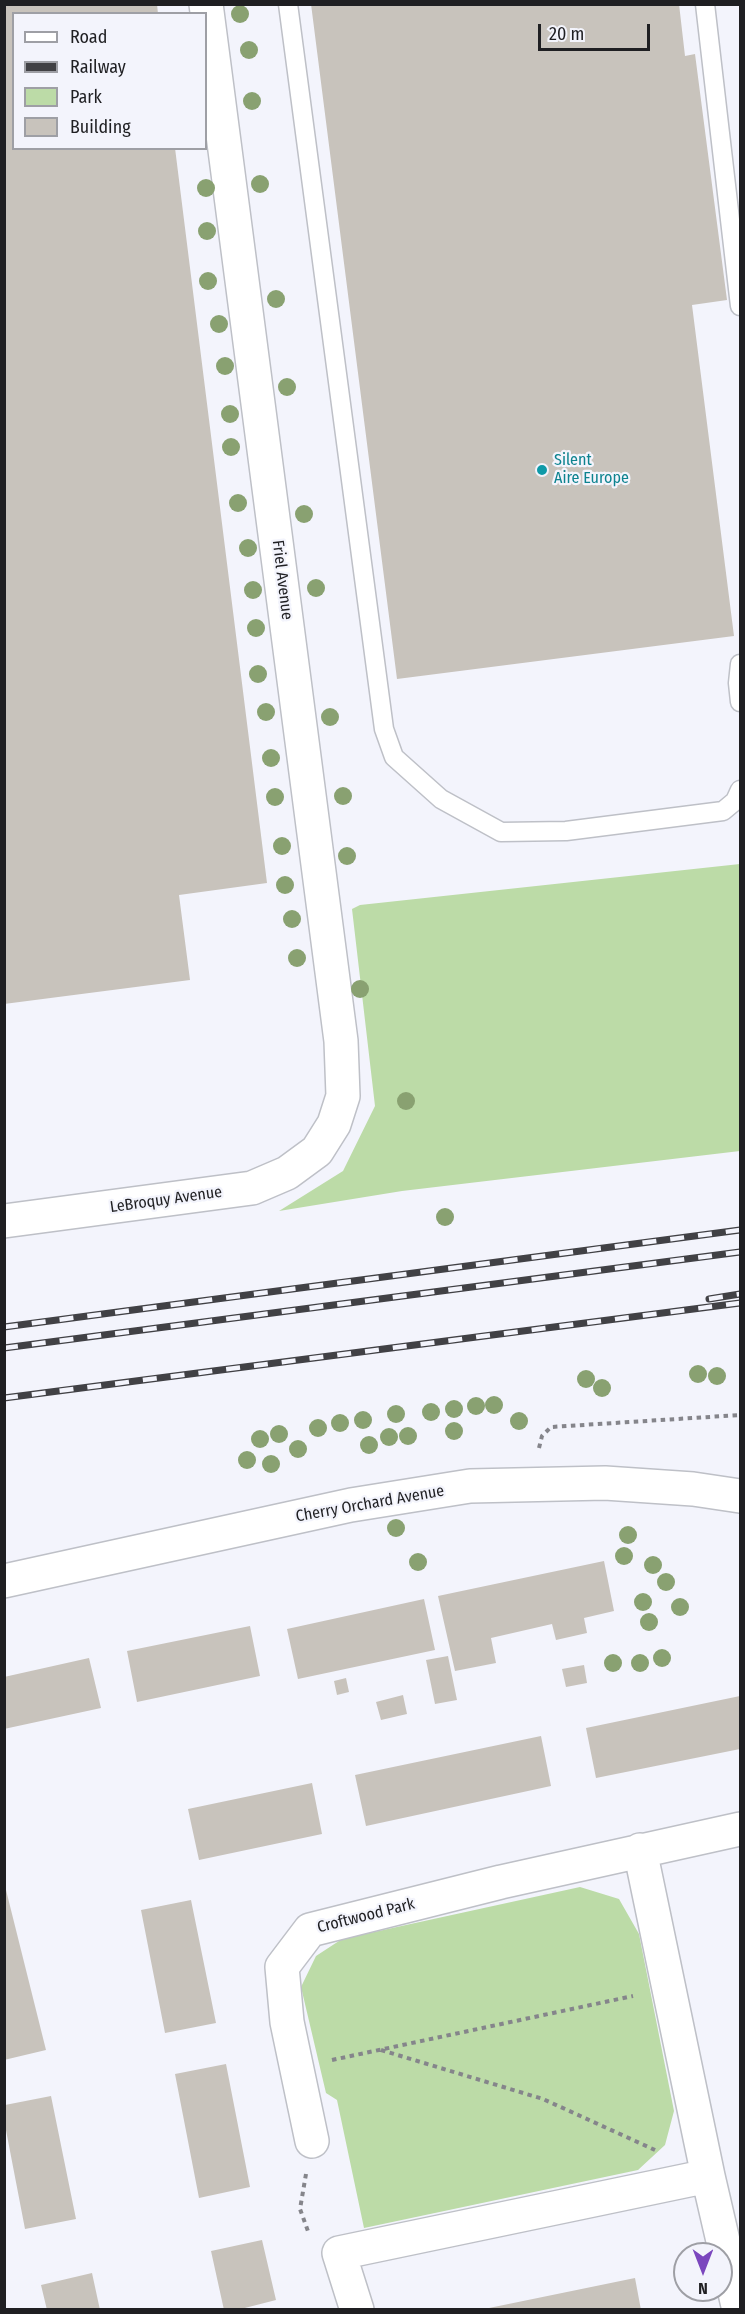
<!DOCTYPE html>
<html>
<head>
<meta charset="utf-8">
<style>
  body { margin:0 }
  #map { position:relative; width:745px; height:2314px; overflow:hidden; background:#f3f4fc; font-family:"Fira Sans Condensed",sans-serif }
  canvas { display:block }
  .frame { position:absolute; inset:0; border:6px solid #1f1f22; pointer-events:none }
  .legend { position:absolute; left:12px; top:12px; width:195px; height:138px; box-sizing:border-box; background:#f3f4fc; border:2px solid #9e9fa5; margin:0; padding:8px 10px; list-style:none; font-size:18px; color:#1f1f22 }
  .legend li { display:flex; align-items:center; gap:12px; height:30px }
  .legend b { width:30px; border:2px solid #9e9fa5 }
  .north { position:absolute; left:673px; top:2242px; width:60px; height:60px; box-sizing:border-box; background:#f3f4fc; border:2px solid #9e9fa5; border-radius:50%; rotate:180deg; font-size:16px; font-weight:700; line-height:24px; text-align:center; color:#1f1f22 }
  .north::after { content:''; display:block; margin:auto; width:21px; height:27px; background:#7b47be; clip-path:polygon(50% 0,100% 100%,50% 72%,0 100%) }
  .scale { position:absolute; left:538px; top:24px; width:112px; height:27px; box-sizing:border-box; border:3px solid #1f1f22; border-top:0; padding-left:8px; font-size:18px; line-height:21px; white-space:nowrap; color:#1f1f22; -webkit-text-stroke:4px #f3f4fc; paint-order:stroke }
</style>
</head>
<body>
<div id="map">
<canvas width="745" height="2314"></canvas>
<div class="frame"></div>
<ul class="legend">
<li><b style="height:8px;background:#fff"></b>Road</li>
<li><b style="height:8px;background:#414145"></b>Railway</li>
<li><b style="height:16px;background:#bcdba7"></b>Park</li>
<li><b style="height:16px;background:#c8c3bc"></b>Building</li>
</ul>
<div class="north">N</div>
<div class="scale">20 m</div>
</div>
<script>
const ctx = document.querySelector('canvas').getContext('2d');
ctx.lineJoin = 'round';
function paint(path, color) { ctx.fillStyle = color; ctx.fill(path, 'evenodd'); }
const toPath = rows => new Path2D(rows.map(r => 'M' + r).join(''));
function stroke(path, color, width, dash) { ctx.strokeStyle = color; ctx.lineWidth = width; ctx.lineCap = dash ? 'butt' : 'round'; ctx.setLineDash(dash || []); ctx.stroke(path); }
function label(font, color, halo, rows, align = 'center') {
  ctx.font = font + ' "Fira Sans Condensed",sans-serif'; ctx.lineWidth = 4.5; ctx.setLineDash([]); ctx.textBaseline = 'middle'; ctx.strokeStyle = halo; ctx.fillStyle = color; for (const [text, x, y, turn = 0] of rows) {
    ctx.save(); ctx.translate(x, y); ctx.rotate((+turn || 0) * Math.PI / 180); ctx.textAlign = isNaN(turn) ? turn : align; if (halo) ctx.strokeText(text, 0, 0); ctx.fillText(text, 0, 0); ctx.restore();
  }
}
paint(toPath([
  [740,864,740,1151,402,1191,279,1211,343,1171,375,1106,352,909,360,905],
  [580,1887,619,1899,639,1934,674,2111,665,2145,638,2170,364,2228,337,2100,326,2093,301,1987,316,1956,342,1939]
]), '#bcdba7');
paint(toPath([
  [4,4,157,4,158,14,14,14,14,148,175,148,267,883,179,895,190,980,4,1004],
  [311,4,679,4,685,56,695,54,727,300,692,305,734,636,397,679],
  [604,1561,614,1611,584,1618,587,1633,556,1640,552,1624,491,1638,496,1663,455,1671,438,1596],
  [424,1599,435,1650,298,1679,287,1629],
  [250,1626,260,1676,137,1702,127,1651],
  [448,1656,457,1700,435,1704,426,1660],
  [89,1658,101,1708,4,1729,4,1677],
  [584,1665,587,1683,566,1687,562,1669],
  [346,1678,349,1692,337,1695,334,1681],
  [403,1695,407,1714,381,1720,376,1702],
  [740,1696,740,1749,596,1778,586,1728],
  [541,1736,551,1786,366,1826,355,1775],
  [312,1783,322,1834,199,1860,188,1809],
  [4,1882,46,2050,4,2060],
  [191,1900,216,2023,165,2033,141,1910],
  [226,2064,250,2187,199,2198,175,2074],
  [51,2096,76,2219,25,2229,5,2125,5,2105],
  [262,2240,276,2300,237,2310,224,2310,211,2251],
  [92,2273,100,2310,47,2310,41,2285],
  [635,2278,641,2310,490,2310,489,2308]
]), '#c8c3bc');
const service = toPath([
  [288,4,384,729,394,757,441,799,501,832,566,831,723,811,735,801,740,790],
  [705,4,740,306],
  [740,664,738,683,740,702]
]);
const minor = toPath([
  [4,1221,252,1188,287,1173,317,1151,334,1124,343,1096,341,1041,206,4],
  [4,1581,351,1505,470,1486,605,1483,693,1489,740,1496],
  [640,1850,708,2176,739,2310],
  [312,2141,287,2022,282,1967,310,1930,501,1882,740,1829],
  [357,2310,339,2253,708,2176]
]);
stroke(service, '#bec0c7', 21);
stroke(minor, '#bec0c7', 36);
stroke(toPath([
  [539,1448,542,1436,551,1427,740,1415],
  [381,2050,543,2099,655,2150],
  [332,2060,633,1996],
  [306,2174,300,2209,309,2234]
]), '#85858b', 4, [4.5, 4.5]);
stroke(service, '#fff', 18);
stroke(minor, '#fff', 33);
const rail = toPath([
  [709,1299,740,1294],
  [4,1327,740,1230],
  [4,1348,740,1252],
  [4,1398,740,1303]
]);
stroke(rail, '#414145', 7);
stroke(rail, '#f3f4fc', 4.5, [14]);
ctx.fillStyle = '#89a171';
for (const [x, y] of [
  [240,14],
  [249,50],
  [252,101],
  [260,184],
  [206,188],
  [207,231],
  [208,281],
  [276,299],
  [219,324],
  [225,366],
  [287,387],
  [230,414],
  [231,447],
  [238,503],
  [304,514],
  [248,548],
  [316,588],
  [253,590],
  [256,628],
  [258,674],
  [266,712],
  [330,717],
  [271,758],
  [343,796],
  [275,797],
  [282,846],
  [347,856],
  [285,885],
  [292,919],
  [297,958],
  [360,989],
  [406,1101],
  [445,1217],
  [698,1374],
  [717,1376],
  [586,1379],
  [602,1388],
  [494,1405],
  [476,1406],
  [454,1409],
  [431,1412],
  [396,1414],
  [363,1420],
  [519,1421],
  [340,1423],
  [318,1428],
  [454,1431],
  [279,1434],
  [408,1436],
  [389,1437],
  [260,1439],
  [369,1445],
  [298,1449],
  [247,1460],
  [271,1464],
  [396,1528],
  [628,1535],
  [624,1556],
  [418,1562],
  [653,1565],
  [666,1582],
  [643,1602],
  [680,1607],
  [649,1622],
  [662,1658],
  [613,1663],
  [640,1663]
]) { ctx.beginPath(); ctx.arc(x, y, 9, 0, 2 * Math.PI); ctx.fill(); }
for (const [x, y, r, color] of [
  [542,470,6,"#0f9aa8"]
]) { const dot = new Path2D(); dot.arc(x, y, r, 0, 2 * Math.PI); ctx.fillStyle = color; ctx.fill(dot); stroke(dot, '#f3f4fc', 2); }
label('16px', '#0d838f', '#f3f4fc', [
  ["Silent",554,461],
  ["Aire Europe",554,479]
], 'left');
label('16px', '#1f1f22', '#f3f4fc', [
  ["Friel Avenue",282,580,83],
  ["LeBroquy Avenue",166,1200,-8],
  ["Cherry Orchard Avenue",370,1504,-10],
  ["Croftwood Park",366,1916,-14]
]);
</script>
</body>
</html>
